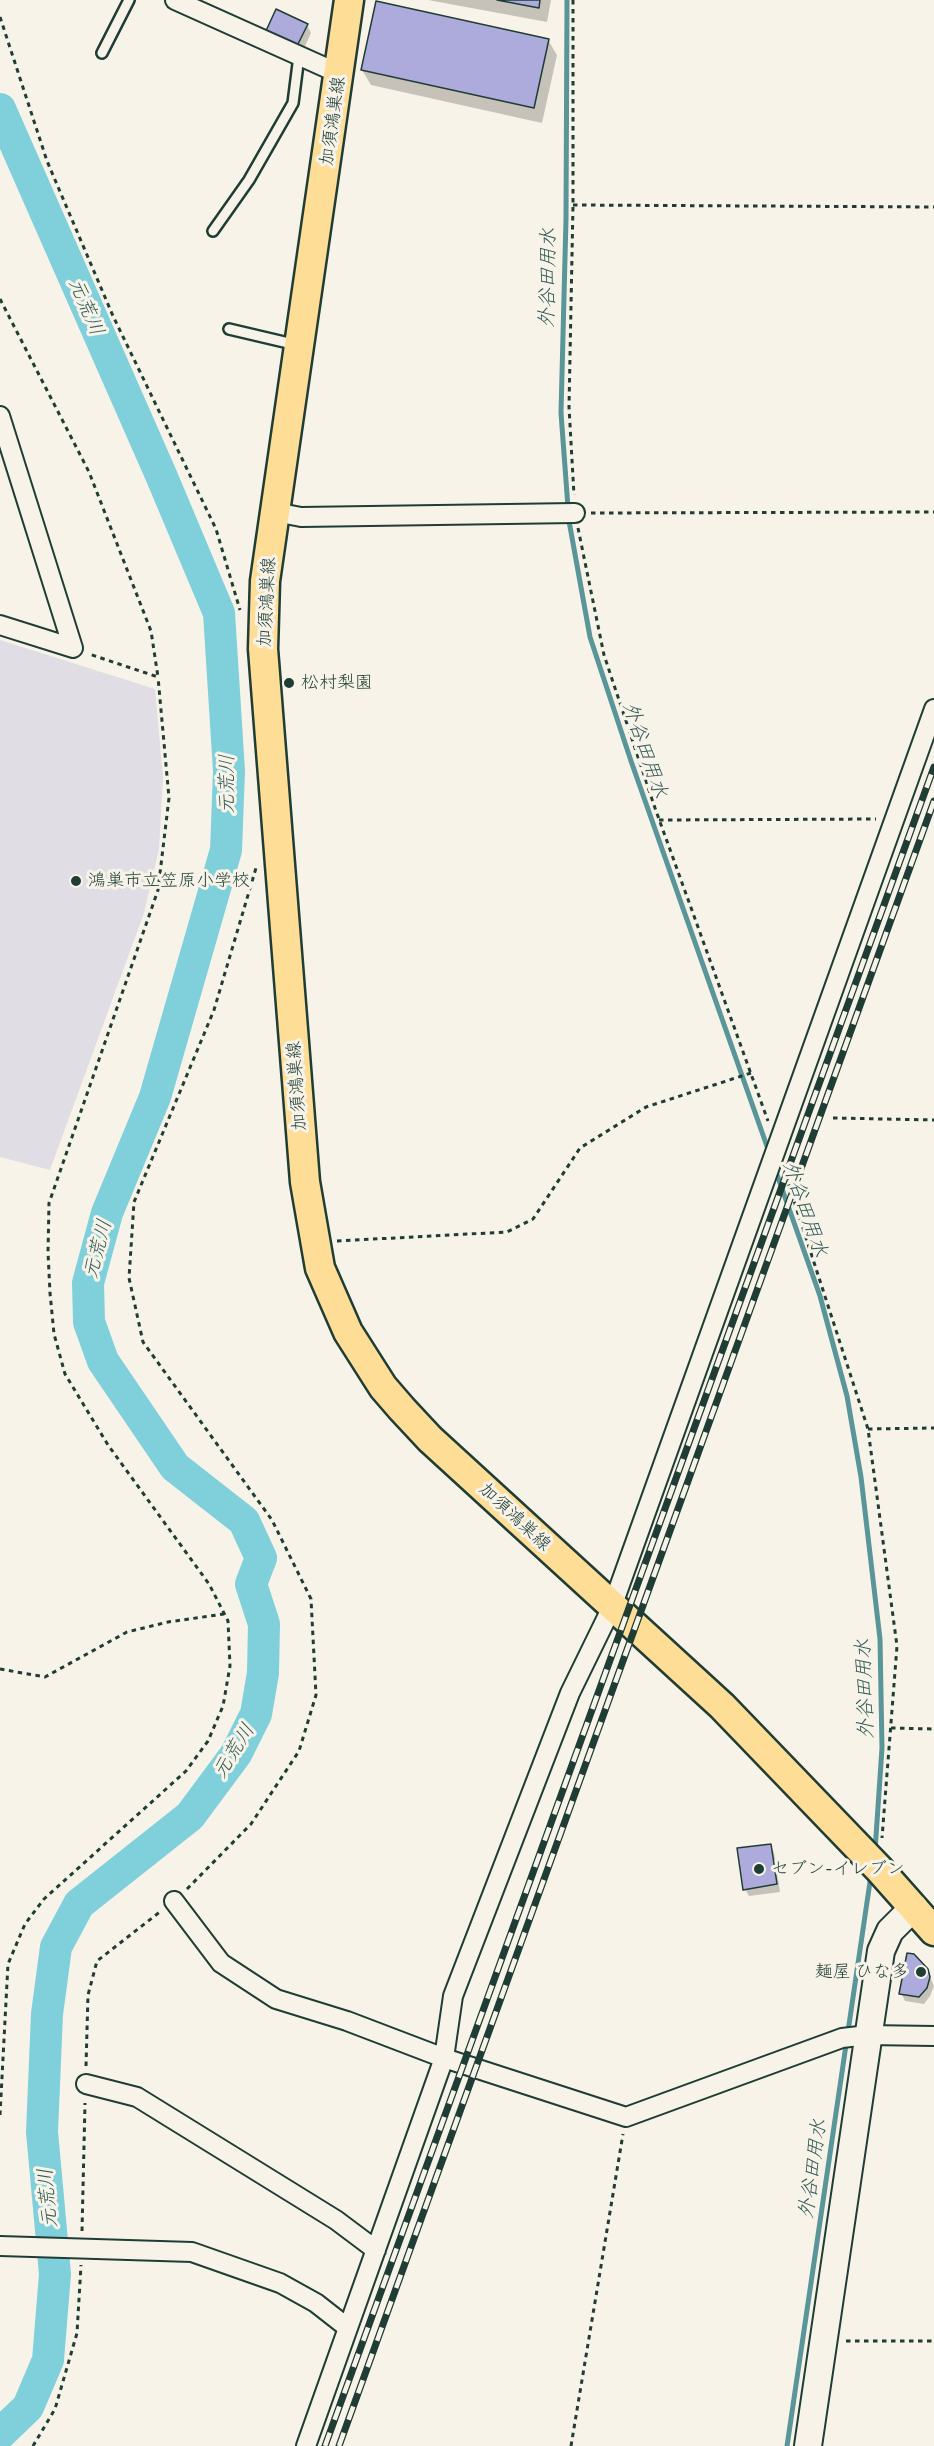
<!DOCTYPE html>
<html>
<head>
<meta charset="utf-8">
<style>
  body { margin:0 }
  canvas { display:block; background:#f7f3e8 }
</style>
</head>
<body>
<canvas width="934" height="2446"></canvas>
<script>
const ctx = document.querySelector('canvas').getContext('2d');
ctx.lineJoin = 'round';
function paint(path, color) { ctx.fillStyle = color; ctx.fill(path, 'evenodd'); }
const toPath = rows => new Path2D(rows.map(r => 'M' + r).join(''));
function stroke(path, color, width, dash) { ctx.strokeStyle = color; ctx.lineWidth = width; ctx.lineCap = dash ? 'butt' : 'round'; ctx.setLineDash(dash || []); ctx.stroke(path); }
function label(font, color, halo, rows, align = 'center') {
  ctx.font = font + ' Delius,"Klee One",sans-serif'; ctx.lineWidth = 6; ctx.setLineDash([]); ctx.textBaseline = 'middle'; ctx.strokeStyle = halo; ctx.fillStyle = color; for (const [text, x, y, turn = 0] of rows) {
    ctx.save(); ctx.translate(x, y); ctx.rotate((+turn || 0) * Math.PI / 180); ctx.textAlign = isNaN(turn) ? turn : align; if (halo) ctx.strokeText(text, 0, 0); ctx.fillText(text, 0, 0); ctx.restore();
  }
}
paint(toPath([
  [0,640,155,689,163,778,159,849,144,913,50,1170,0,1157]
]), '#e1dde4');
paint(toPath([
  [428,0,551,0,547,22],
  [307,25,311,33,301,55,271,40],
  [548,40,557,55,542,123,371,85,362,70],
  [770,1845,774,1852,780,1892,749,1896,745,1889],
  [927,1970,934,1986,930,1996,924,2004,905,2001,901,1993]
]), '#0003');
stroke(toPath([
  [567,0,566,219,561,413,569,521,590,637,631,761,769,1152],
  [775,1169,820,1296,847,1396,861,1477,880,1639,882,1748,875,1851],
  [787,2446,871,1875]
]), '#599599', 5);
stroke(toPath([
  [0,109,161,475,219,613,229,771,226,850,155,1097,107,1213,88,1283,89,1322,103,1361,175,1467,244,1521,261,1558,251,1584,264,1624,263,1673,256,1714,236,1754,190,1816,79,1904,56,1947,47,2014,42,2132,55,2274,48,2360,28,2407,0,2434]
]), '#80d0dc', 32);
const building = toPath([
  [497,0,540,0,539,8,497,0],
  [376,1,549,39,534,108,361,70,376,1],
  [276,9,308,24,296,48,265,33,276,9],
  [771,1844,777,1884,743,1890,737,1848,771,1844],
  [907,1953,914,1954,928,1969,930,1977,927,1988,919,1997,899,1994,907,1953]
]);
paint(building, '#adabdc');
stroke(building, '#1f3d34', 1.5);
const lane = toPath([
  [102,53,129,0],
  [213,231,249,180,293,103,299,56],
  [229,329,297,345]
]);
const street = toPath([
  [175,0,340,74],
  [0,416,73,648,0,625],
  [275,512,301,517,575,513],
  [174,1901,221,1963,276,1999,347,2021,444,2058,626,2117,842,2038,868,2035,934,2036],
  [86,2084,137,2097,336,2220,376,2250],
  [0,2246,192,2252,280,2283,316,2303,348,2328],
  [306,2446,444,2058,453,1996,570,1693,612,1607,934,709]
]);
const secondary = toPath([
  [808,2446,881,1951,890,1931,914,1907]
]);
const primary = toPath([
  [349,0,265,581,263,649,305,1182,320,1268,348,1332,383,1387,402,1409,430,1439,722,1706,879,1869,934,1931]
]);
stroke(lane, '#1f3d34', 14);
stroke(street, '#1f3d34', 22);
stroke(secondary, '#1f3d34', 30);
stroke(primary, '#1f3d34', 33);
stroke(toPath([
  [573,0,573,205,569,407,574,495],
  [0,17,47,161,113,316,216,529,240,610],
  [573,205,934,207],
  [0,299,89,472,151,631,158,677,89,654],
  [591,513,934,512],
  [578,528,604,655,655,808,768,1121],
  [659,820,876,819],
  [833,1118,934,1120],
  [786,1176,868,1429,897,1646,882,1838],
  [337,1241,507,1232,533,1219,580,1148,646,1107,751,1073],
  [868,1429,934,1428],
  [0,1669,45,1677,127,1632,168,1622,224,1614],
  [891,1728,934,1729],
  [187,1889,251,1824,299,1751,316,1695,311,1599,272,1520,143,1342,129,1278,134,1202,214,1010,256,868],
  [86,2066,88,1995,97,1961,161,1911],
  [0,2115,8,1964,25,1924,44,1899,186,1771,208,1741,223,1706,230,1666,228,1621,209,1584,108,1445,65,1374,54,1334,50,1293,48,1252,49,1203,158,890,169,798,158,677],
  [82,2231,85,2103],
  [846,2341,934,2341],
  [33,2446,55,2409,77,2333,81,2265],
  [571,2446,623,2134]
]), '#1f3d34', 3, [4.5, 4.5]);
stroke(lane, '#f7f3e8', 9);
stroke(street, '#f7f3e8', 18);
stroke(secondary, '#f7f3e8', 26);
stroke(primary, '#fedd96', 28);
const rail = toPath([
  [325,2446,934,767],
  [339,2446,934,801]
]);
stroke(rail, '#1f3d34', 7);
stroke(rail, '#f7f3e8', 4.5, [14]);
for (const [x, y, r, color] of [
  [289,683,6,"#1f3d34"],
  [76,881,6,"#1f3d34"],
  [759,1869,6,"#1f3d34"],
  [921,1972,6,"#1f3d34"]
]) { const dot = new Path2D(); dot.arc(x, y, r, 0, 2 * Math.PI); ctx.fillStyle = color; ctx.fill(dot); stroke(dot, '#f7f3e8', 2); }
label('18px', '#1f3d34', '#f7f3e8', [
  ["加須鴻巣線",333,121,-82],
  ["加須鴻巣線",267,602,-87],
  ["加須鴻巣線",297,1086,-94],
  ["加須鴻巣線",515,1517,43]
]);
label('18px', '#1f3d34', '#f7f3e8', [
  ["松村梨園",301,683],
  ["鴻巣市立笠原小学校",88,881],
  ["セブン-イレブン",771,1869],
  ["麺屋 ひな多",909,1972,"right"]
], 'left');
label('italic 20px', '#325a56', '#f7f3e8', [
  ["外谷田用水",548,278,-89],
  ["元荒川",86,307,67],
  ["外谷田用水",645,750,71],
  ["元荒川",227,784,-90],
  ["外谷田用水",805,1209,71],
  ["元荒川",98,1249,-75],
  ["外谷田用水",865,1689,-92],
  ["元荒川",234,1751,-58],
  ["外谷田用水",813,2169,-82],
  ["元荒川",48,2198,-95]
]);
</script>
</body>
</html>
